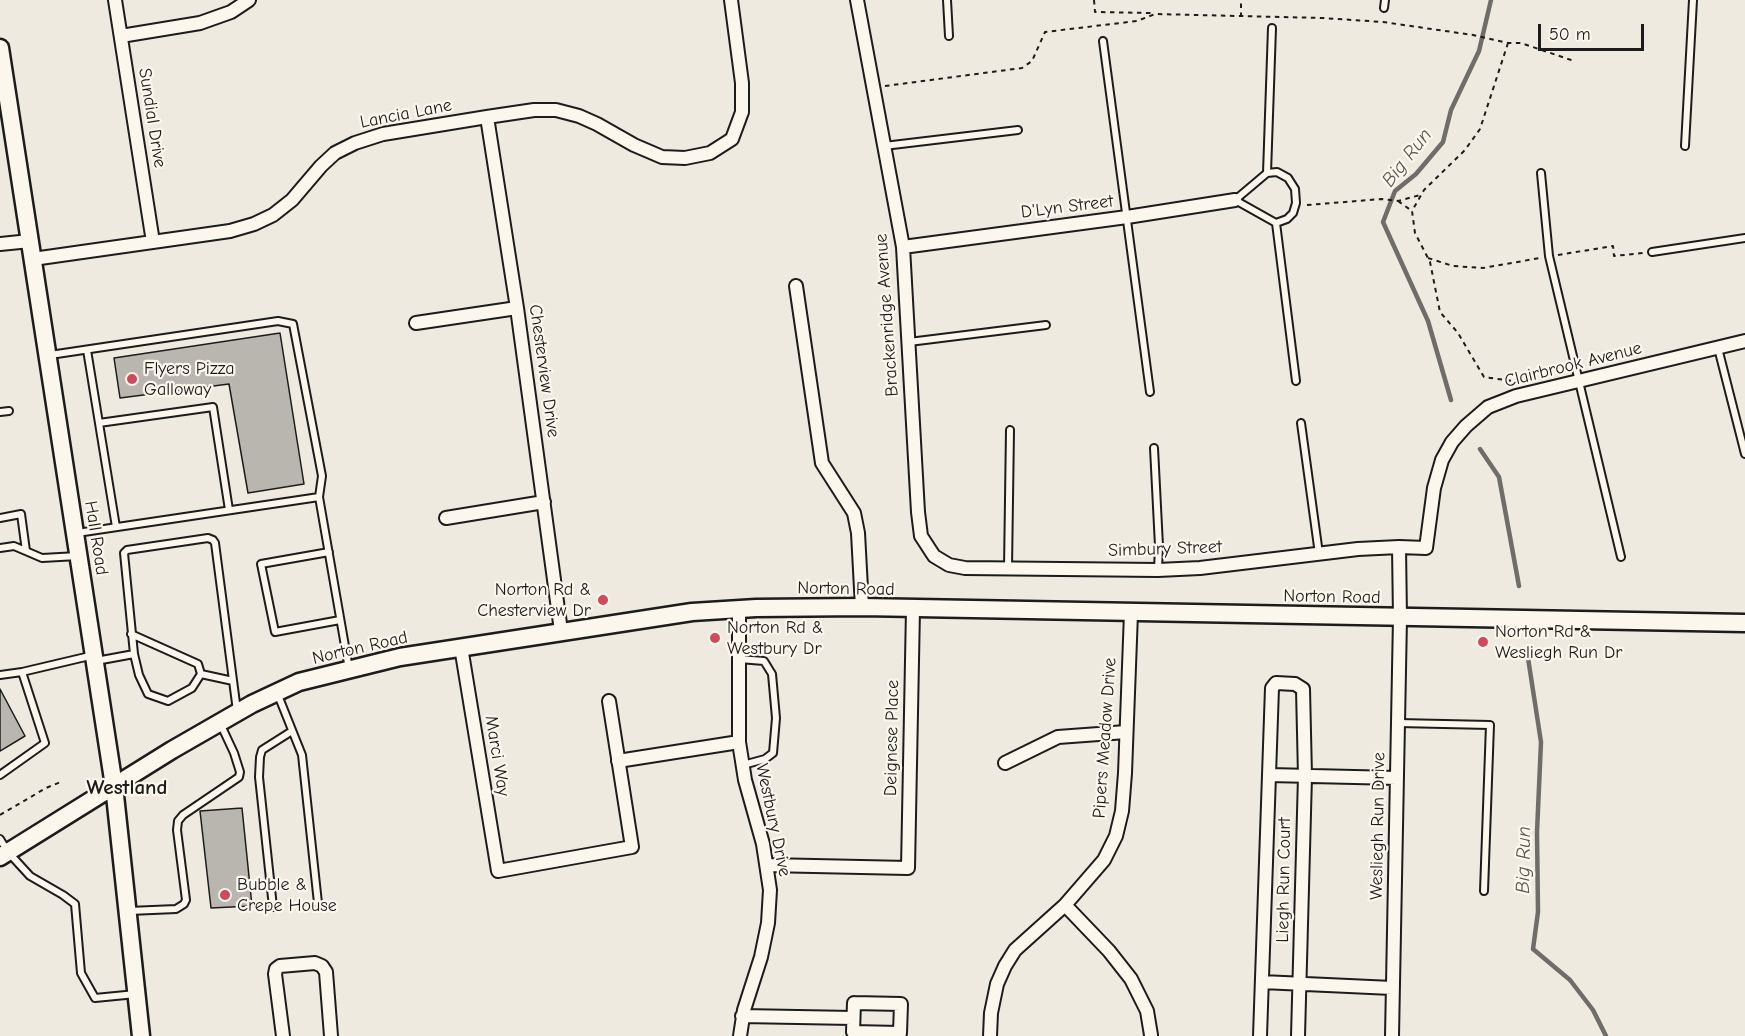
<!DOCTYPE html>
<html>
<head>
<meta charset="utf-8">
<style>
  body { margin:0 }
  #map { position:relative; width:1745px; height:1036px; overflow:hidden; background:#eeeadf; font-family:"Comic Neue",sans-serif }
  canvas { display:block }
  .scale { position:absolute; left:1538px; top:24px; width:106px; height:27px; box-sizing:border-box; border:3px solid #1c1c1c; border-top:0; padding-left:8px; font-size:18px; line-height:21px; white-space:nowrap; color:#1c1c1c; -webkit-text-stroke:4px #fbf7ec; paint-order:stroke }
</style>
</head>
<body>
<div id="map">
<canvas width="1745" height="1036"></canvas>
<div class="scale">50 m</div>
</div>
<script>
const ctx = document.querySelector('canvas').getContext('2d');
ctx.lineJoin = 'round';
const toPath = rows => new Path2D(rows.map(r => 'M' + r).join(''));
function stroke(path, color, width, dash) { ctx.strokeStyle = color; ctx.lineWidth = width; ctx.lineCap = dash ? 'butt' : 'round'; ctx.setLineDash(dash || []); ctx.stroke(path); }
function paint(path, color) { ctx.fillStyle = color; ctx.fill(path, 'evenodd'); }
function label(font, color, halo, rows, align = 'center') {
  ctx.font = font + ' "Comic Neue",sans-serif'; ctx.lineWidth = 4.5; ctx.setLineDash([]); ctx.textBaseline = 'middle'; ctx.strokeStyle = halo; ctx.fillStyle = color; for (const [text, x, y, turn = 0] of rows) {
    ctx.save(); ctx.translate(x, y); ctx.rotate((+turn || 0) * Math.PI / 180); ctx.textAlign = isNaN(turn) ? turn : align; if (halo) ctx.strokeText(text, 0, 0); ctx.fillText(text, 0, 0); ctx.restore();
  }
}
stroke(toPath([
  [1451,400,1428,321,1383,222,1395,191,1416,174,1443,142,1451,110,1479,51,1491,0],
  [1480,449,1499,477,1519,586],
  [1528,658,1541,742,1537,832,1538,912,1533,949,1570,980,1593,1010,1606,1036]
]), '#6f6d69', 4.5);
const building = toPath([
  [280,333,304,484,248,493,229,384,120,398,114,358,280,333],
  [0,689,25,736,0,751,0,689],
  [242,808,252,906,211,908,200,811,242,808]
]);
paint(building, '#b9b6af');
stroke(building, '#1c1c1c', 1.5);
const lane = toPath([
  [947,0,949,36],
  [1384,8,1385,0],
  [1272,28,1267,173,1235,200,1276,223,1296,381],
  [1103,41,1150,392],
  [884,146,1018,130],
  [1685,146,1693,0],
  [1267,173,1277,172,1288,178,1295,189,1296,203,1293,213,1287,219,1276,223],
  [1541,173,1549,256,1621,557],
  [1652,252,1745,238],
  [909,342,1046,325],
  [1718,348,1745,454],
  [87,350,116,527],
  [50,355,278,321,293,324,322,476,319,497,349,669],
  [0,412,9,411],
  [99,423,213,407,229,510],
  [1301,423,1319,554],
  [1154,448,1159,546,1158,570],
  [0,518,21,514,26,551],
  [77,533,319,497],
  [0,548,14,546,42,558,78,556],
  [329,552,261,564,275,632,340,620],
  [1008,568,1010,430],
  [131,634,198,664,201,674],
  [739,659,764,661,772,674,776,718,773,753,765,759,743,765],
  [96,661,134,654],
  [0,675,22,672],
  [233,681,201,674,192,688,168,701,148,694,139,675,134,654,124,553,127,550,208,538,213,540,215,543,237,711],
  [278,695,302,755,318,903],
  [1398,723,1490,725,1484,891],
  [0,775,45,743,22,672,94,655],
  [0,839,8,852,30,876,63,895,75,904,81,973,95,998,136,994],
  [273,907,259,777,260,757,262,750,292,731],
  [129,911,176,909,184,904,186,900,177,830,178,821,183,815,239,777,240,772,234,753,220,723]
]);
const street = toPath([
  [115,0,153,242],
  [857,0,903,247,918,512,921,536,934,556,949,565,965,568,1158,570,1200,568,1358,549,1399,547,1426,548,1434,488,1442,460,1452,442,1466,426,1488,407,1516,396,1745,341],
  [121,36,200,23,231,12,249,0],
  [487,117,517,308,561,631],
  [0,244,30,241],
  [903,247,1127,217,1235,200],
  [33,259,230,231,254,224,273,215,292,200,321,166,335,153,355,143,383,134,487,117,534,110,556,110,579,116,597,124,634,145,662,157,685,158,710,153,732,139,742,112,742,83,731,0],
  [796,286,822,463,854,513,858,533,862,607],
  [416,323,517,308],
  [446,518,544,502],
  [739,608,739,742,745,780,763,844,770,890,768,923,761,957,744,1010,740,1036],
  [461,647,498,871,632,847,609,701],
  [618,761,739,742],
  [1005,763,1058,737,1126,732],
  [1269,775,1397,778],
  [767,865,908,868,913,609],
  [1065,905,1109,951,1131,979,1147,1011,1151,1035],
  [1262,982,1392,988],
  [854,1003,901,1004,900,1033,853,1032,854,1003],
  [742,1016,853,1018],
  [283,1036,275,974,276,969,280,966,315,963,322,966,326,972,331,1036],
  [990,1036,991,1013,997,984,1005,966,1015,950,1065,905,1104,860,1116,836,1122,811,1125,773,1131,613],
  [1260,1036,1272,688,1276,683,1295,684,1303,689,1305,776,1298,1036],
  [1392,1036,1400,618,1399,547]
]);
const secondary = toPath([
  [0,48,114,786,141,1036],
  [0,857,172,750,252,704,299,682,400,657,692,612,756,608,862,607,1745,623]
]);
stroke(lane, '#1c1c1c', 10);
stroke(street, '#1c1c1c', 16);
stroke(secondary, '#1c1c1c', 21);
stroke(toPath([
  [1094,0,1095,12,1152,13],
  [1241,17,1241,0],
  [1508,43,1480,129,1465,150,1424,190,1412,211,1415,233,1430,262,1440,312,1458,333,1484,377,1512,381,1513,385],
  [885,86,1022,68,1032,61,1045,32,1137,21,1155,14,1323,18,1383,22,1473,35,1508,43,1521,43,1574,61],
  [1398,201,1412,211],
  [1307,205,1382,199,1398,201,1420,195],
  [1558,255,1613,246,1614,256,1643,253],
  [1428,258,1453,266,1483,268,1540,258],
  [0,815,46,788,63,781]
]), '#1c1c1c', 2, [4.5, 4.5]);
stroke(lane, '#fbf7ec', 6);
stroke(street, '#fbf7ec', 12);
stroke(secondary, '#fbf7ec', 16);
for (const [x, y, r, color] of [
  [132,379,6,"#d1495b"],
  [603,600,6,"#d1495b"],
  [715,638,6,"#d1495b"],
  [1483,642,6,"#d1495b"],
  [225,895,6,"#d1495b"]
]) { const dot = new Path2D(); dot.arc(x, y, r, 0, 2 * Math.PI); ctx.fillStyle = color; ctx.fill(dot); stroke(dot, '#fbf7ec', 2); }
label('18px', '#1c1c1c', '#fbf7ec', [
  ["Lancia Lane",406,114,-11],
  ["Sundial Drive",152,118,81],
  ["D'Lyn Street",1067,207,-7],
  ["Brackenridge Avenue",887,315,-94],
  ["Clairbrook Avenue",1573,365,-14],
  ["Chesterview Drive",544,371,82],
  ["Hall Road",96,538,81],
  ["Simbury Street",1165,549,-2],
  ["Norton Road",846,589,1],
  ["Norton Road",1332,597,1],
  ["Norton Road",360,648,-13],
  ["Deignese Place",892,738,-89],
  ["Pipers Meadow Drive",1105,738,-86],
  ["Marci Way",497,756,81],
  ["Westbury Drive",773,820,78],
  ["Wesliegh Run Drive",1378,826,-89],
  ["Liegh Run Court",1284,880,-89]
]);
label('18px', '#1c1c1c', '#fbf7ec', [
  ["Flyers Pizza",144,369],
  ["Galloway",144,390],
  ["Norton Rd &",591,590,"right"],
  ["Chesterview Dr",591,611,"right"],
  ["Norton Rd &",727,628],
  ["Westbury Dr",727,649],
  ["Norton Rd &",1495,632],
  ["Wesliegh Run Dr",1495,653],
  ["Bubble &",237,885],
  ["Crepe House",237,906]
], 'left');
label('italic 20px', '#5a5956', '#fbf7ec', [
  ["Big Run",1407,158,-52],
  ["Big Run",1524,860,-89]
]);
label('bold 21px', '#1c1c1c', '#fbf7ec', [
  ["Westland",127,788]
]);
</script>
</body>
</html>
